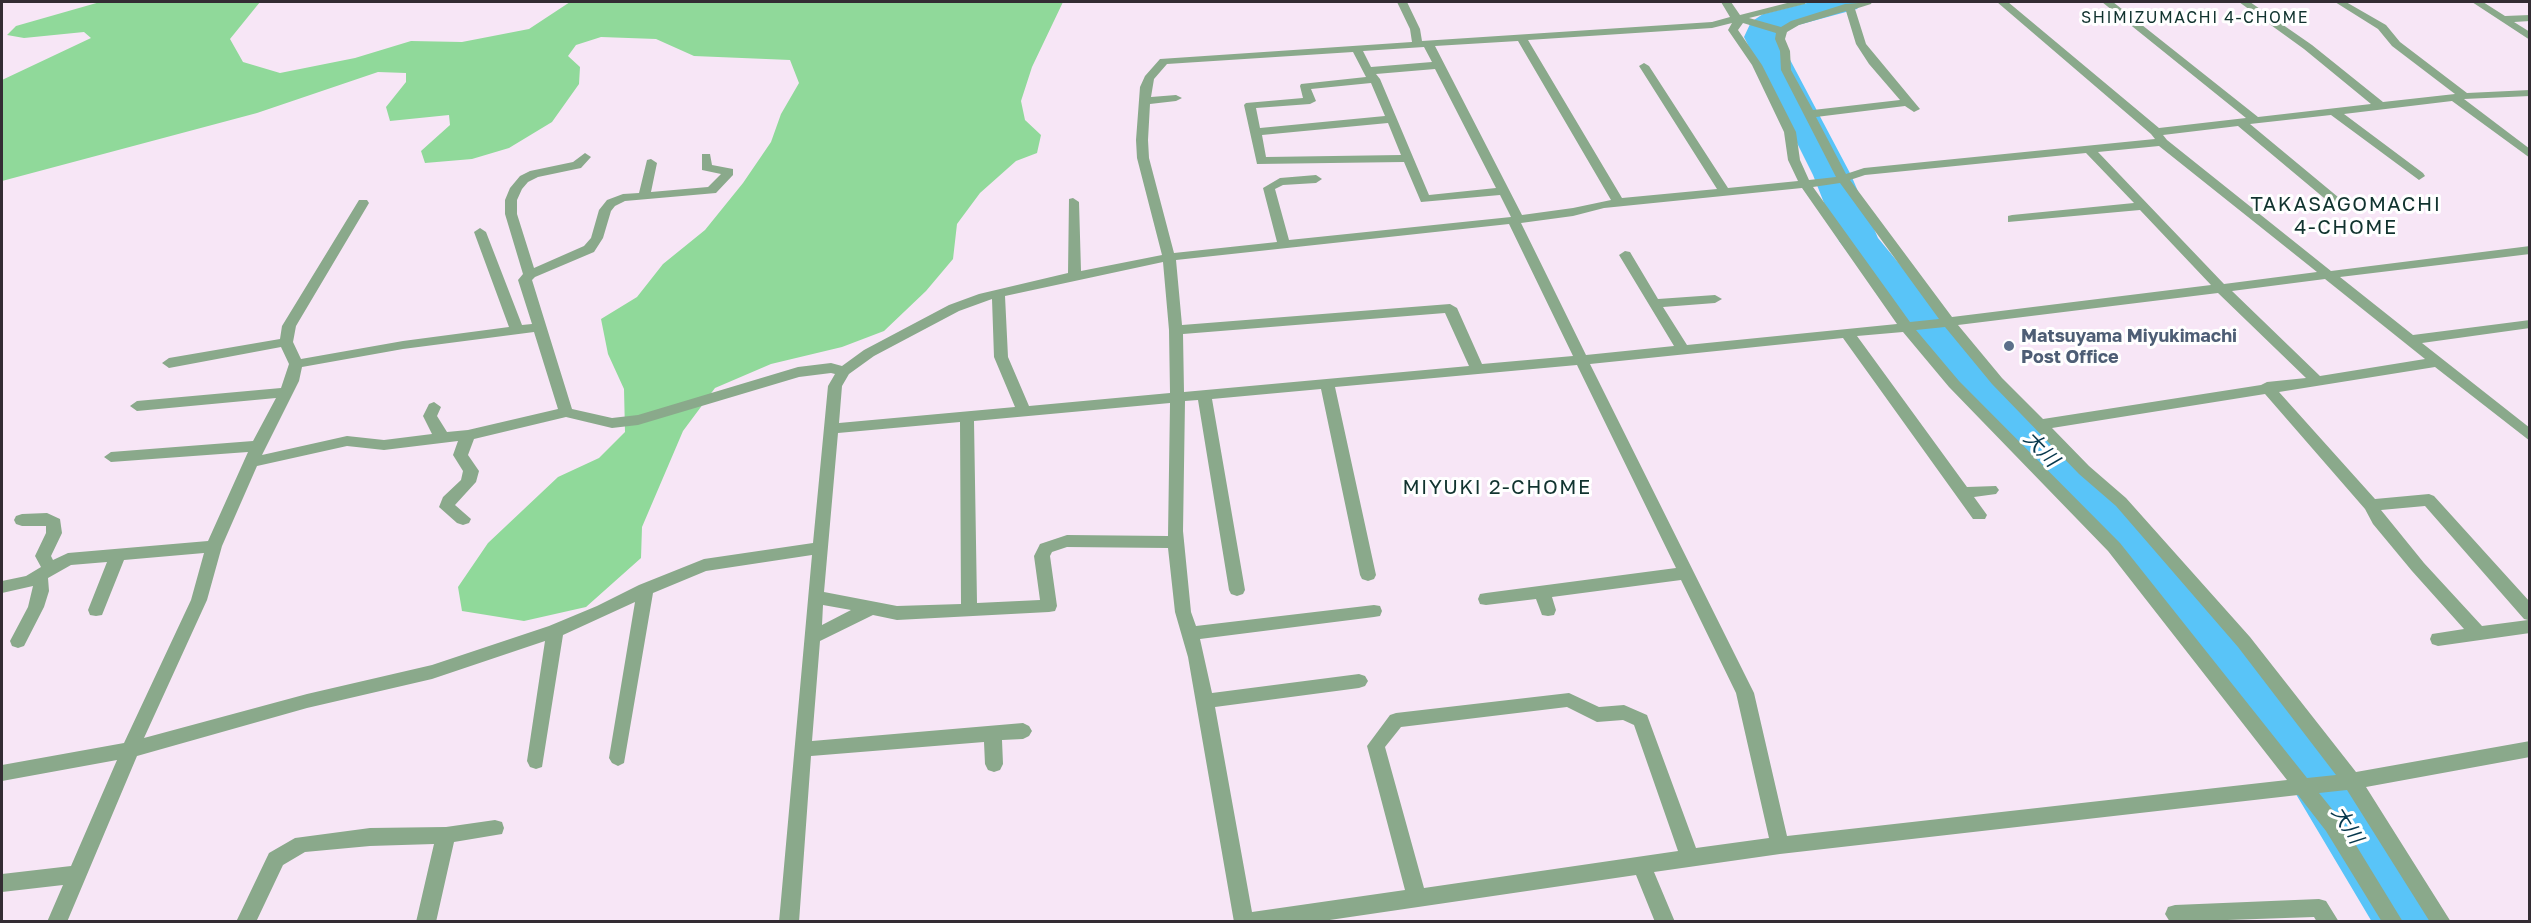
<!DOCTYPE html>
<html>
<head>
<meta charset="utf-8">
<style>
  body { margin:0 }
  #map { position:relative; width:2531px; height:923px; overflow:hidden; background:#f7e6f6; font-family:"Golos Text",sans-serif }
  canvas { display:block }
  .frame { position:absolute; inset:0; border:3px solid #332c33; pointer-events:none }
</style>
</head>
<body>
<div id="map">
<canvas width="2531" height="923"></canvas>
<div class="frame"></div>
</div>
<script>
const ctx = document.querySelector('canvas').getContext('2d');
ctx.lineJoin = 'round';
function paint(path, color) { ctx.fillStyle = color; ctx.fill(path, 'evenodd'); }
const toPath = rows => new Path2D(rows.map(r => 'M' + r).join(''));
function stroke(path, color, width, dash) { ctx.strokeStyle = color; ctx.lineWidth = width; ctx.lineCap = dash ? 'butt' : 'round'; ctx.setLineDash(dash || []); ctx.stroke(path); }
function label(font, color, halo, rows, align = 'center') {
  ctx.font = font + ' "Golos Text","Noto Sans JP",sans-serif'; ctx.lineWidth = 6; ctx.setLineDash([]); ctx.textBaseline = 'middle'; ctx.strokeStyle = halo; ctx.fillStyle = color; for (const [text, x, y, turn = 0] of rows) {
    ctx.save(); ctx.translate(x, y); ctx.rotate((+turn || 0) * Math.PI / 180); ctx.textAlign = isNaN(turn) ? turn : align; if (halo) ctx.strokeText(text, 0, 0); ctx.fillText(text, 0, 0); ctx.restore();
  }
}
paint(toPath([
  [100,2,260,2,230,39,243,62,280,73,355,58,411,41,462,42,529,29,570,2,1063,2,1032,67,1021,101,1025,120,1041,135,1037,153,1016,161,980,193,957,224,953,259,926,291,884,331,842,347,771,364,715,388,683,431,642,527,641,558,586,607,524,621,462,611,458,587,488,543,558,477,599,458,625,432,624,389,608,354,601,319,637,297,663,264,705,230,743,183,771,142,781,114,799,83,790,60,694,56,656,39,601,37,576,45,568,56,580,67,579,84,552,122,509,148,472,159,425,163,421,151,450,125,449,115,390,121,386,107,406,82,406,73,378,72,257,113,2,181,2,80,91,38,84,32,24,38,7,35,16,26]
]), '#90d99a');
paint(toPath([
  [1811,2,1862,2,1857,9,1787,28,1778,37,1851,175,1878,238,1971,351,2149,528,2192,576,2329,743,2430,901,2439,922,2372,922,2287,779,2154,604,2113,554,1939,371,1839,241,1813,175,1744,37,1751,22,1763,14,1811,2]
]), '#59c4f8');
paint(toPath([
  [1397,2,1407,2,1420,29,1422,41,1712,22,1730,17,1721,2,1731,2,1740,15,1791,2,1806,2,1805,4,1749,18,1781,27,1791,21,1845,4,1872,2,1871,4,1855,9,1866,44,1920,109,1914,112,1905,106,1816,117,1846,174,1864,168,2155,139,2151,134,1997,2,2008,2,2159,128,2246,118,2102,2,2113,2,2258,117,2371,104,2304,49,2239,2,2250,2,2312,45,2383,102,2455,94,2392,46,2378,29,2335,2,2346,2,2386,25,2400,42,2467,93,2530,90,2530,96,2464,99,2530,149,2530,158,2452,101,2344,114,2423,173,2425,176,2419,180,2331,115,2250,124,2344,202,2346,205,2340,209,2336,208,2238,126,2163,135,2167,140,2331,271,2530,246,2530,254,2340,277,2413,335,2530,320,2530,328,2422,343,2530,428,2530,441,2435,367,2279,392,2375,499,2429,494,2434,496,2530,602,2530,633,2438,646,2432,644,2430,639,2432,634,2464,629,2412,571,2373,524,2365,509,2265,394,2052,428,2089,466,2126,498,2250,637,2356,772,2530,741,2530,757,2366,787,2451,922,2430,922,2347,790,2319,793,2340,819,2403,922,2382,922,2326,831,2298,795,1780,854,1654,872,1675,922,1655,922,1636,875,1316,922,1234,922,1188,657,1175,612,1168,548,1067,547,1052,552,1050,556,1057,606,1055,611,1049,612,897,620,873,615,820,641,812,741,1023,723,1029,726,1032,731,1029,736,1023,739,1002,740,1003,764,1000,770,994,772,988,770,985,764,984,742,811,756,799,922,779,922,812,555,706,571,653,593,624,763,618,766,612,763,609,758,635,602,563,635,542,767,536,769,530,767,527,761,545,641,432,679,307,708,137,756,67,922,47,922,63,885,2,892,2,874,71,866,117,760,2,781,2,765,124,743,191,600,204,553,124,560,102,615,96,616,90,615,88,610,107,562,71,565,48,578,49,591,44,607,24,646,18,648,12,646,10,641,28,607,33,586,2,593,2,581,26,576,41,567,35,556,46,533,46,526,22,526,16,524,14,520,16,516,22,514,47,513,60,519,62,533,51,556,53,560,68,553,208,541,248,452,111,462,104,457,111,452,253,441,276,398,137,411,130,406,137,401,281,388,289,364,281,347,169,368,162,363,169,358,280,339,282,326,359,200,367,200,369,203,296,326,293,342,301,359,403,341,509,327,474,232,480,228,486,232,522,325,532,324,518,280,523,274,505,214,505,200,510,188,520,176,530,171,573,162,585,153,591,157,581,168,538,177,528,182,522,189,517,200,517,214,534,268,584,246,591,238,599,210,607,200,623,194,639,193,647,160,651,159,657,163,651,192,708,187,721,174,702,170,702,154,710,154,712,165,733,169,733,175,716,193,625,201,615,206,611,211,603,238,594,252,535,277,532,280,572,409,612,418,638,415,798,367,831,363,842,366,864,350,949,305,979,294,1068,273,1069,199,1073,198,1079,202,1081,271,1162,255,1137,158,1136,140,1140,87,1145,76,1160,59,1412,42,1410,29,1397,2],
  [1846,11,1856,44,1869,64,1900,100,1813,110,1791,70,1790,51,1785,39,1787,32,1799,25,1846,11],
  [1732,23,1728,30,1752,65,1784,132,1788,160,1798,181,1728,188,1649,66,1644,63,1639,66,1717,189,1622,198,1528,40,1712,28,1732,23],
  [1743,23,1776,33,1775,39,1780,51,1781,70,1836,177,1809,180,1800,160,1796,132,1762,65,1738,30,1743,23],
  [1518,41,1611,200,1573,208,1522,215,1435,46,1518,41],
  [1424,47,1432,62,1371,67,1363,51,1424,47],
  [1353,52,1366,77,1301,84,1300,86,1303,98,1246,103,1244,105,1257,164,1404,162,1421,202,1500,195,1511,217,1289,240,1275,189,1283,185,1316,183,1322,179,1316,175,1280,178,1263,188,1277,242,1174,253,1149,158,1148,140,1150,104,1176,101,1182,98,1176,95,1151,97,1154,79,1167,64,1353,52],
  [1435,69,1496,188,1429,195,1380,79,1376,74,1435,69],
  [1371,83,1385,116,1260,128,1256,108,1310,104,1316,101,1311,89,1371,83],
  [1388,123,1401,155,1266,157,1262,135,1388,123],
  [2159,146,2317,272,2224,284,2098,152,2159,146],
  [2086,153,2134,203,2012,215,2008,216,2008,222,2140,210,2211,285,1952,317,1850,180,1865,175,2086,153],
  [1840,183,1939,319,1910,322,1813,187,1840,183],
  [1802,188,1897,324,1687,345,1663,307,1715,303,1722,299,1715,295,1658,299,1630,252,1625,251,1619,255,1674,346,1586,355,1521,223,1573,216,1604,208,1802,188],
  [1509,224,1573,356,1482,364,1457,308,1450,304,1182,325,1176,260,1509,224],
  [1163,262,1169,330,1170,393,1029,406,1008,357,1005,296,1163,262],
  [2325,279,2425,359,2320,376,2232,291,2325,279],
  [2218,293,2306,378,2267,382,2261,385,2043,419,2002,378,1958,325,2218,293],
  [992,299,994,357,1015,407,839,423,842,386,849,374,874,356,959,311,992,299],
  [1445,313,1469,366,1184,392,1183,334,1445,313],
  [1945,327,1992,384,2079,474,2116,506,2238,647,2336,775,2307,778,2120,543,1959,381,1916,330,1945,327],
  [534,332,558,409,468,430,447,432,437,416,441,407,434,402,429,404,423,416,432,434,384,440,347,436,262,455,299,381,302,367,403,349,534,332],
  [1903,332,1949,387,2108,551,2287,780,1787,836,1754,693,1590,364,1843,338,1973,519,1985,519,1987,515,1974,497,1996,494,1999,490,1996,486,1967,487,1857,336,1903,332],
  [1577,365,1676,568,1486,593,1480,594,1478,599,1480,604,1486,605,1536,599,1542,615,1548,616,1554,615,1556,610,1552,597,1681,580,1736,693,1769,838,1696,848,1647,715,1624,705,1599,707,1569,693,1396,713,1390,715,1367,746,1405,890,1252,912,1215,707,1359,688,1365,686,1368,681,1365,676,1359,674,1212,693,1200,639,1374,617,1380,616,1382,611,1380,606,1374,605,1196,626,1191,612,1183,531,1185,401,1198,400,1229,590,1231,594,1237,596,1243,594,1245,590,1212,399,1321,389,1360,575,1362,579,1368,581,1374,579,1376,575,1335,387,1577,365],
  [831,373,835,374,828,386,813,543,704,559,639,585,597,606,549,626,432,665,307,694,144,738,207,600,222,546,257,466,347,446,384,450,458,441,453,455,463,471,461,480,443,497,439,507,457,523,463,525,469,523,471,519,455,505,476,482,479,471,468,455,474,439,566,417,612,428,638,425,799,377,831,373],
  [1170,403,1168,536,1067,535,1040,544,1034,556,1040,600,977,603,974,421,1170,403],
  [960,422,961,604,897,606,824,592,838,433,960,422],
  [2425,506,2524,619,2528,620,2482,626,2424,563,2381,510,2425,506],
  [823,605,851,610,822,625,823,605],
  [1567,707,1597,722,1623,720,1634,725,1678,851,1424,888,1385,747,1401,727,1567,707],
  [2472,2,2483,2,2505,16,2530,15,2530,21,2514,22,2530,32,2530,40,2472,2],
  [495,820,502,822,504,828,502,834,454,842,436,922,416,922,434,844,370,846,305,852,283,865,256,922,236,922,269,853,295,838,370,828,446,827,495,820],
  [2319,899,2326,901,2339,922,2317,922,2314,917,2170,922,2165,914,2168,907,2175,905,2319,899]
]), '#8aa98b');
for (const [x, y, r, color] of [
  [2009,346,6,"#5c6f8a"]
]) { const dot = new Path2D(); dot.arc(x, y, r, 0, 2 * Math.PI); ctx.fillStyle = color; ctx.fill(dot); stroke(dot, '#fff', 2); }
ctx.letterSpacing = '1.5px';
label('16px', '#11332f', '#fff', [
  ["SHIMIZUMACHI 4-CHOME",2195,18]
]);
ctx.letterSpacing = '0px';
label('bold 18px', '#4e5e75', '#fff', [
  ["Matsuyama Miyukimachi",2021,336],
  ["Post Office",2021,357]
], 'left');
ctx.letterSpacing = '1.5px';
label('20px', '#11332f', '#fff', [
  ["TAKASAGOMACHI",2346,205],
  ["4-CHOME",2346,228],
  ["MIYUKI 2-CHOME",1497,488]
]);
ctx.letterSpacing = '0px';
label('italic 20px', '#06374c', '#fff', [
  ["大川",2041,449,46],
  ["大川",2347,825,58]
]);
</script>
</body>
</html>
